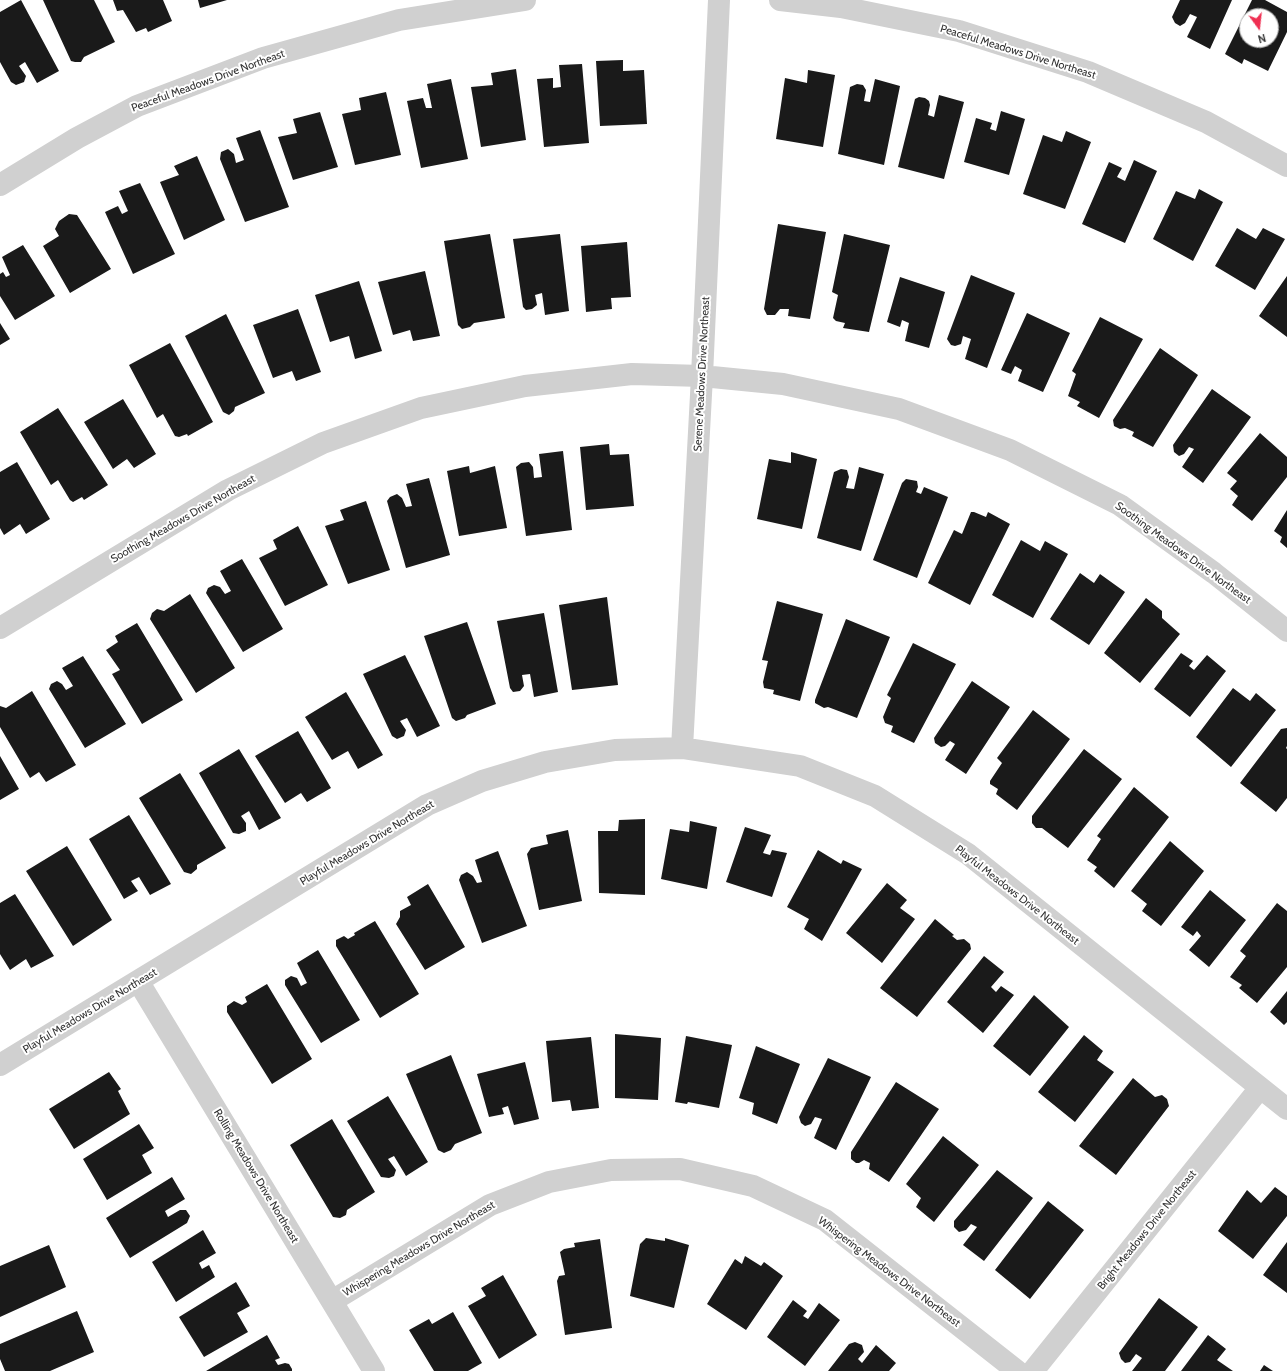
<!DOCTYPE html>
<html>
<head>
<meta charset="utf-8">
<style>
  body { margin:0 }
  #map { position:relative; width:1287px; height:1371px; overflow:hidden; background:#fff; font-family:Cabin,sans-serif }
  canvas { display:block }
  .north { position:absolute; left:1239px; top:8px; width:40px; height:40px; box-sizing:border-box; background:#fff; border:1px solid #adadad; border-radius:50%; rotate:165deg; font-size:11px; font-weight:700; line-height:16px; text-align:center; color:#333 }
  .north::after { content:''; display:block; margin:auto; width:14px; height:18px; background:#ef2f52; clip-path:polygon(50% 0,100% 100%,50% 72%,0 100%) }
</style>
</head>
<body>
<div id="map">
<canvas width="1287" height="1371"></canvas>
<div class="north">N</div>
</div>
<script>
const ctx = document.querySelector('canvas').getContext('2d');
ctx.lineJoin = 'round';
function paint(path, color) { ctx.fillStyle = color; ctx.fill(path, 'evenodd'); }
const toPath = rows => new Path2D(rows.map(r => 'M' + r).join(''));
function stroke(path, color, width, dash) { ctx.strokeStyle = color; ctx.lineWidth = width; ctx.lineCap = dash ? 'butt' : 'round'; ctx.setLineDash(dash || []); ctx.stroke(path); }
function label(font, color, halo, rows, align = 'center') {
  ctx.font = font + ' Cabin,sans-serif'; ctx.lineWidth = 4; ctx.setLineDash([]); ctx.textBaseline = 'middle'; ctx.strokeStyle = halo; ctx.fillStyle = color; for (const [text, x, y, turn = 0] of rows) {
    ctx.save(); ctx.translate(x, y); ctx.rotate((+turn || 0) * Math.PI / 180); ctx.textAlign = isNaN(turn) ? turn : align; if (halo) ctx.strokeText(text, 0, 0); ctx.fillText(text, 0, 0); ctx.restore();
  }
}
paint(toPath([
  [21,0,59,71,37,83,25,62,19,66,26,76,24,82,16,85,11,82,0,62,0,12],
  [43,0,94,0,115,42,84,57,81,62,75,62,71,61],
  [113,0,163,0,172,21,148,32,146,28,136,32,123,10,117,11],
  [198,0,227,0,200,8],
  [1180,0,1232,0,1210,49,1187,37,1197,17,1190,14,1185,23,1180,26,1175,23,1172,17],
  [1252,0,1265,0,1287,12,1287,32,1268,71,1244,59,1242,64,1225,54],
  [1247,16,1271,16,1271,40,1247,40],
  [623,60,623,71,644,70,647,124,600,126,596,61],
  [582,64,589,143,544,147,537,79,553,78,553,88,561,87,559,65],
  [516,69,526,140,481,147,471,87,493,85,491,73],
  [808,70,835,75,823,147,776,139,785,78,807,83],
  [451,79,468,159,421,168,407,101,423,98,426,108,432,108,427,84],
  [875,79,900,86,884,165,838,154,850,87,857,84,863,85,866,90,864,101,870,102],
  [386,92,401,155,355,165,342,114,361,110,359,98],
  [939,95,964,102,944,179,898,167,915,99,919,97,925,98,929,101,930,105,928,115,934,117],
  [1001,111,1025,119,1009,175,964,162,976,118,992,123,990,129,996,131],
  [320,112,338,167,293,180,278,137,297,133,293,119],
  [260,130,289,207,245,222,220,159,221,152,228,149,234,154,236,163,244,160,236,138],
  [1066,131,1091,142,1065,209,1023,194,1043,135,1062,142],
  [197,156,225,220,184,240,160,182,179,175,174,166],
  [1134,160,1157,171,1125,243,1082,224,1109,162,1122,168,1117,177,1125,181],
  [140,183,175,254,133,274,105,212,118,206,122,214,128,211,119,191],
  [1199,189,1223,202,1193,261,1153,239,1176,191,1195,199],
  [69,214,77,215,111,269,70,293,43,246,59,236,55,229,59,221],
  [778,224,826,232,810,319,788,316,789,309,780,309,775,315,767,315,764,309],
  [1237,228,1256,239,1263,228,1285,239,1255,290,1215,266],
  [490,234,505,318,474,323,470,327,462,329,458,325,444,241],
  [560,234,569,311,545,315,542,293,535,295,537,305,532,309,526,310,523,307,513,239],
  [844,234,890,245,869,332,843,328,845,323,836,321,833,318,838,295,832,292],
  [627,242,631,297,611,298,612,309,586,312,581,246],
  [23,245,55,296,15,320,0,296,0,274,3,272,6,277,10,275,2,257],
  [425,271,440,336,413,341,410,330,393,335,378,282],
  [971,275,1015,293,987,368,965,359,971,339,963,336,961,344,955,346,951,345,947,339],
  [1287,276,1287,337,1259,316],
  [900,277,945,292,929,348,905,341,909,323,902,320,900,327,887,322],
  [359,281,382,351,355,359,349,336,330,342,315,295],
  [298,309,321,372,296,381,292,371,273,378,253,325],
  [1027,313,1070,333,1043,392,1018,381,1022,370,1015,366,1011,374,1001,370],
  [226,314,265,393,235,407,234,411,229,415,223,412,185,336],
  [1100,317,1143,339,1099,418,1077,406,1080,402,1068,396,1076,374,1072,371],
  [0,323,10,339,0,345],
  [170,343,213,422,188,436,187,434,179,437,175,436,163,414,157,418,129,365],
  [1160,348,1198,375,1153,447,1132,436,1134,432,1125,428,1120,429,1114,426,1113,420],
  [1212,389,1251,417,1203,483,1182,467,1194,449,1189,447,1184,454,1179,456,1174,452,1173,445],
  [123,399,156,454,134,468,127,459,113,469,84,422],
  [58,408,108,485,84,500,82,497,73,502,70,500,58,480,51,485,20,432],
  [1260,433,1287,457,1287,477,1252,521,1232,505,1238,496,1230,489,1237,481,1227,473],
  [609,444,610,455,629,454,634,506,586,510,580,447],
  [563,451,572,530,526,536,516,467,521,463,529,462,533,467,534,478,542,477,539,454],
  [791,452,817,459,802,529,757,519,769,459,791,463],
  [17,462,50,519,26,534,20,524,4,535,0,528,0,472],
  [469,466,470,473,495,466,507,528,459,536,447,471],
  [859,467,884,474,861,551,817,538,834,472,841,469,847,470,849,477,846,488,854,489],
  [429,478,450,555,406,568,387,501,390,497,397,494,402,498,406,507,412,506,406,484],
  [906,479,917,481,918,487,916,492,921,494,924,487,948,497,917,578,873,560,902,483],
  [366,501,390,570,348,584,325,526,344,520,340,510],
  [1287,510,1287,548,1280,542,1282,537,1274,531],
  [971,512,974,512,986,517,988,512,1010,524,970,605,928,583,954,530,962,534],
  [298,526,328,585,285,606,259,558,277,549,273,540],
  [1021,540,1040,551,1045,541,1068,554,1033,618,992,595],
  [242,559,283,629,243,652,206,593,208,588,214,585,220,587,225,594,231,591,220,571],
  [1080,573,1094,583,1100,574,1125,592,1089,645,1050,619],
  [190,594,235,668,196,693,150,619,152,613,157,609,164,611],
  [607,597,618,685,572,690,559,605],
  [1146,598,1162,611,1162,618,1180,634,1140,683,1104,653],
  [777,601,823,614,800,701,773,694,774,690,764,688,763,682,768,661,762,660],
  [544,613,558,692,534,697,530,674,522,675,524,686,520,691,513,692,510,688,497,621],
  [846,619,890,637,857,718,828,707,824,708,815,703,815,700],
  [467,622,496,704,467,715,465,718,456,721,452,718,424,636],
  [137,623,183,700,142,724,112,674,120,670,106,650,118,642,115,636],
  [913,643,956,664,914,743,891,732,893,726,885,723,883,717,891,698,887,695],
  [1181,653,1193,661,1189,666,1194,670,1207,655,1226,671,1190,717,1154,689],
  [405,655,440,726,417,737,407,718,400,721,406,730,404,736,397,739,392,736,363,674],
  [83,656,126,724,85,748,49,689,51,684,57,681,62,684,66,690,73,686,62,668],
  [972,681,1010,707,966,774,945,760,955,744,950,741,945,746,941,747,935,743,934,738],
  [1233,688,1250,701,1256,693,1276,710,1231,767,1196,737],
  [32,691,76,765,46,782,39,772,30,778,0,727,0,706,6,708],
  [346,692,383,755,358,769,348,751,332,760,305,717],
  [1033,710,1070,739,1017,810,996,794,998,789,990,784,990,781,1002,763,997,758],
  [1287,728,1287,746,1286,748,1287,749,1287,798,1276,812,1240,783,1281,729],
  [298,731,331,788,307,802,301,793,285,803,255,756],
  [239,749,281,818,259,830,249,811,241,816,246,823,246,831,239,834,233,833,199,773],
  [1084,749,1122,779,1068,848,1042,828,1036,828,1032,823,1032,816],
  [0,756,19,789,0,800],
  [180,773,226,848,197,865,197,869,191,874,184,872,139,798],
  [1134,787,1169,817,1114,888,1094,871,1097,867,1087,860,1101,839,1097,836],
  [129,815,171,884,150,895,139,877,131,881,138,891,124,899,89,839],
  [645,819,645,895,599,893,598,831,618,831,619,820],
  [690,821,717,827,707,889,661,879,670,829,689,832],
  [745,827,771,835,763,853,770,855,772,850,787,853,772,897,726,882],
  [568,830,582,901,539,910,527,854,531,848,548,844,546,835],
  [1170,841,1204,871,1161,926,1142,911,1147,904,1131,891],
  [67,846,112,920,73,946,26,871],
  [818,850,841,864,843,860,862,869,822,941,804,929,809,919,787,907],
  [498,851,527,926,482,943,459,880,461,875,467,872,473,876,477,883,482,882,475,860],
  [887,883,907,900,900,908,915,919,882,963,846,933],
  [428,884,465,947,425,970,396,924,400,917,400,911,411,905,407,897],
  [1210,890,1246,920,1209,967,1189,950,1201,936,1197,931,1193,936,1181,927],
  [15,894,54,956,31,968,26,959,10,970,0,954,0,903],
  [1277,903,1287,911,1287,967,1257,1003,1239,988,1242,985,1230,977,1246,956,1240,951],
  [935,919,954,935,952,936,957,940,964,939,970,944,971,949,917,1017,880,988],
  [375,921,419,994,380,1018,336,946,336,940,344,936,348,939,355,935,354,933],
  [318,950,360,1020,321,1043,285,985,285,980,291,976,297,978,301,986,307,983,297,963],
  [984,956,1004,972,991,987,996,992,1001,986,1014,995,983,1033,947,1002],
  [267,984,312,1059,272,1084,227,1012,227,1006,234,1001,242,1005,247,1002,245,997],
  [1287,991,1287,1022,1284,1025,1270,1012],
  [1034,995,1069,1027,1030,1076,993,1046],
  [615,1034,661,1038,658,1100,615,1098],
  [1084,1035,1103,1051,1097,1060,1114,1072,1075,1122,1038,1092],
  [686,1036,732,1045,719,1108,688,1102,687,1104,675,1102],
  [591,1037,599,1108,572,1111,570,1100,552,1102,546,1041],
  [756,1046,800,1064,777,1124,752,1114,754,1103,739,1098],
  [451,1055,482,1133,455,1144,451,1150,444,1153,438,1150,406,1074],
  [828,1058,871,1077,836,1150,814,1138,822,1119,815,1117,811,1124,805,1126,801,1123,799,1117],
  [525,1062,539,1119,514,1125,508,1106,502,1108,504,1114,489,1117,477,1074],
  [109,1072,121,1089,118,1091,130,1114,74,1149,49,1109],
  [1133,1078,1155,1097,1162,1095,1167,1099,1169,1106,1116,1175,1079,1146],
  [896,1082,939,1109,889,1182,869,1169,870,1163,864,1160,859,1163,856,1163,851,1159,851,1152],
  [388,1096,428,1162,406,1176,394,1156,388,1159,396,1170,394,1176,389,1178,381,1177,347,1121],
  [332,1119,375,1192,347,1210,346,1215,340,1218,333,1217,290,1145],
  [139,1124,154,1148,142,1155,152,1173,107,1200,83,1159],
  [943,1136,979,1165,934,1222,916,1207,921,1198,906,1184],
  [997,1170,1033,1198,984,1261,963,1245,977,1227,971,1224,966,1230,959,1232,954,1227,954,1221],
  [172,1177,185,1199,165,1211,168,1217,180,1210,186,1210,190,1216,187,1223,130,1258,106,1218],
  [1275,1187,1287,1196,1287,1216,1253,1259,1218,1231,1247,1190,1261,1203],
  [1048,1201,1084,1230,1030,1299,995,1270],
  [203,1230,216,1253,199,1263,202,1269,209,1265,215,1277,176,1302,152,1262],
  [646,1238,665,1241,665,1238,689,1245,674,1308,630,1296,640,1244],
  [600,1239,612,1328,565,1335,557,1281,559,1276,565,1275,560,1252,564,1249,575,1247,574,1243],
  [1287,1242,1287,1293,1263,1275],
  [49,1245,66,1287,0,1317,0,1266],
  [745,1256,761,1266,764,1262,783,1276,746,1330,707,1304,735,1259,742,1264],
  [503,1275,537,1335,499,1359,468,1306,486,1296,481,1288],
  [236,1282,250,1306,237,1313,248,1332,204,1357,179,1317],
  [1159,1298,1198,1327,1165,1371,1132,1371,1142,1358,1136,1354,1130,1362,1125,1363,1121,1359,1119,1353],
  [793,1300,807,1311,803,1316,808,1319,819,1303,840,1320,805,1366,767,1337],
  [77,1311,94,1352,50,1371,5,1371,0,1359,0,1344],
  [453,1312,482,1363,468,1371,434,1371,409,1330,429,1319,432,1324],
  [267,1335,280,1358,275,1360,278,1365,285,1363,289,1364,292,1369,292,1371,206,1371],
  [1208,1335,1226,1349,1217,1360,1233,1371,1181,1371],
  [855,1342,862,1345,864,1352,858,1359,862,1363,876,1345,896,1363,889,1371,828,1371,849,1344],
  [1264,1365,1273,1371,1260,1371]
]), '#1a1a1a');
stroke(toPath([
  [780,0,841,7,959,31,1088,72,1206,122,1287,166],
  [0,185,77,138,137,106,263,58,399,20,525,0],
  [0,628,228,490,323,443,421,408,525,386,632,374,702,376,783,384,899,409,1010,450,1120,505,1214,573,1287,631],
  [682,748,702,376,719,0],
  [138,981,374,1371],
  [0,1065,427,805,482,781,545,762,615,750,682,748,800,766,875,796,968,854,1287,1109],
  [332,1301,490,1205,549,1182,611,1170,680,1169,753,1186,825,1220,1017,1371],
  [1033,1371,1260,1088]
]), '#d0d0d0', 22);
label('11px', '#333', '#fff', [
  ["Peaceful Meadows Drive Northeast",1018,52,17],
  ["Peaceful Meadows Drive Northeast",208,81,-20],
  ["Serene Meadows Drive Northeast",702,374,-87],
  ["Soothing Meadows Drive Northeast",183,519,-30],
  ["Soothing Meadows Drive Northeast",1183,553,36],
  ["Playful Meadows Drive Northeast",367,843,-31],
  ["Playful Meadows Drive Northeast",1017,895,38],
  ["Playful Meadows Drive Northeast",90,1011,-31],
  ["Rolling Meadows Drive Northeast",256,1176,59],
  ["Bright Meadows Drive Northeast",1147,1230,-51],
  ["Whispering Meadows Drive Northeast",419,1249,-31],
  ["Whispering Meadows Drive Northeast",889,1272,37]
]);
</script>
</body>
</html>
